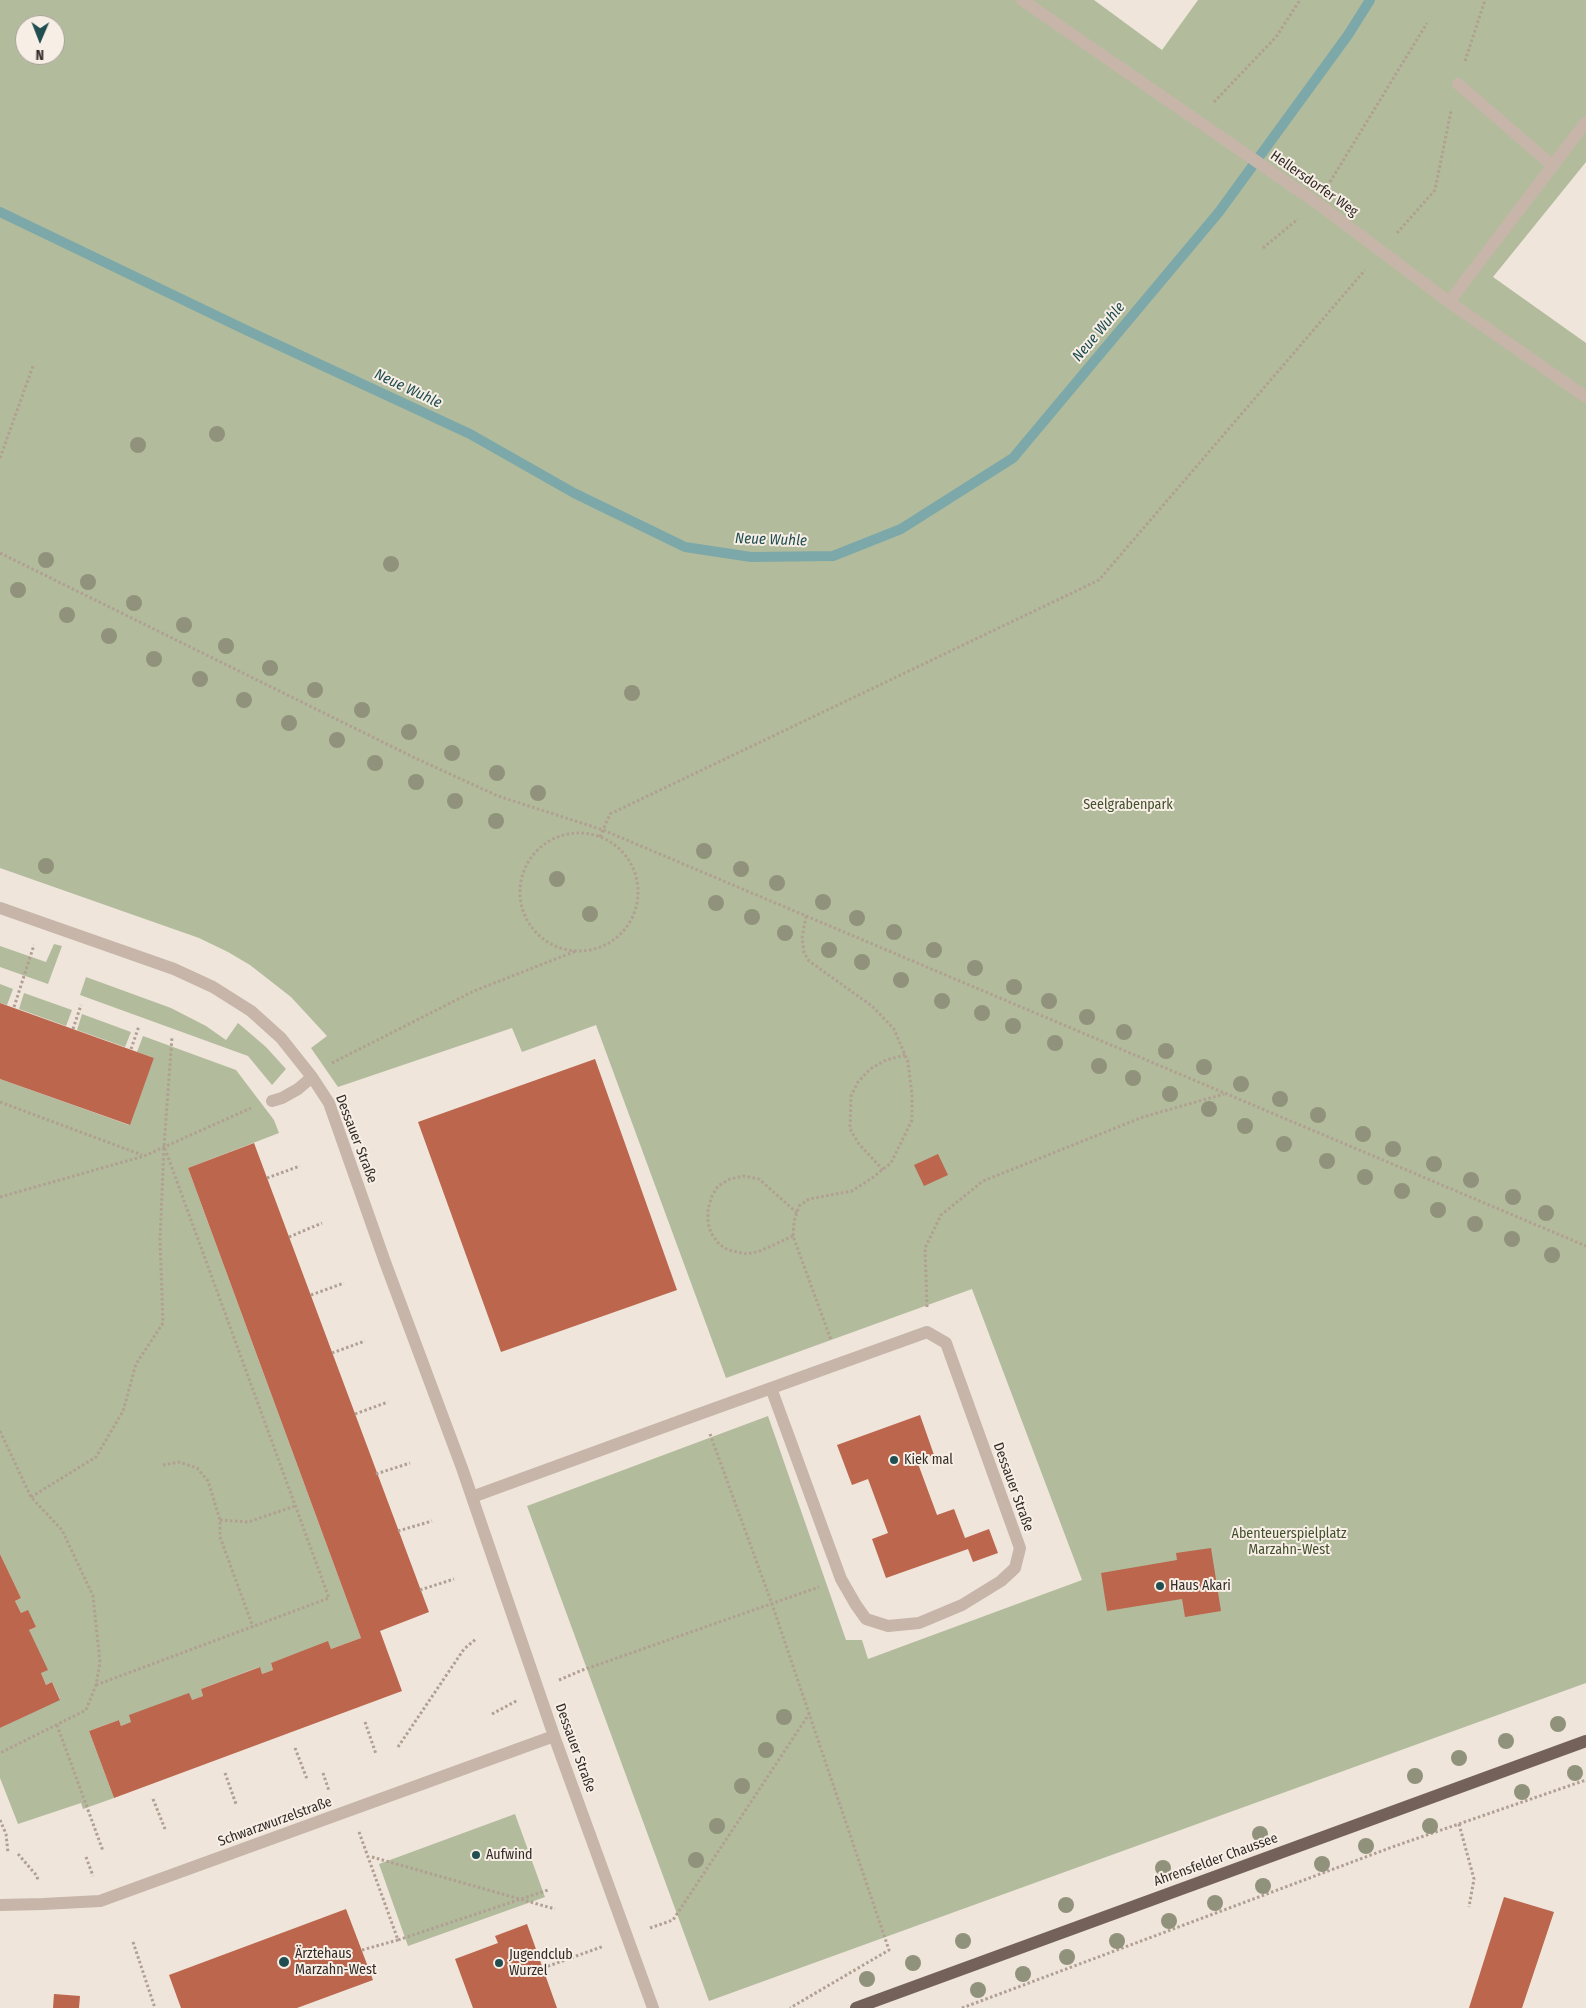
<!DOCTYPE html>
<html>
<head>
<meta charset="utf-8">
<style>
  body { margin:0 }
  #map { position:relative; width:1586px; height:2008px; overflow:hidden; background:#efe5db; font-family:"Fira Sans Condensed",sans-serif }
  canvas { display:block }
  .north { position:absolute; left:15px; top:15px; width:50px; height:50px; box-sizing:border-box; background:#f7efe6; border:1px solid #a9a19a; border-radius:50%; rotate:181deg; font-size:14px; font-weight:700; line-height:20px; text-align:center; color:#332b27 }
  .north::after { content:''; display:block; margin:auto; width:18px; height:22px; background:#214e51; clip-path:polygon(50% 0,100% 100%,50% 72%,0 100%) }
</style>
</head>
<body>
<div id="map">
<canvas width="1586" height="2008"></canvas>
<div class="north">N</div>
</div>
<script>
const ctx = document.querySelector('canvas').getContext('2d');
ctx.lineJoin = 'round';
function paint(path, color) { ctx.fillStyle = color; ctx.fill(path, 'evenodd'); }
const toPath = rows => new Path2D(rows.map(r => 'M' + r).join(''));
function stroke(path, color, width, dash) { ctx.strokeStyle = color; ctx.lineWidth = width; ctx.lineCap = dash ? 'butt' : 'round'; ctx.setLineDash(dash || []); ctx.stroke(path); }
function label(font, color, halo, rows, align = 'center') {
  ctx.font = font + ' "Fira Sans Condensed",sans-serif'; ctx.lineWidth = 4; ctx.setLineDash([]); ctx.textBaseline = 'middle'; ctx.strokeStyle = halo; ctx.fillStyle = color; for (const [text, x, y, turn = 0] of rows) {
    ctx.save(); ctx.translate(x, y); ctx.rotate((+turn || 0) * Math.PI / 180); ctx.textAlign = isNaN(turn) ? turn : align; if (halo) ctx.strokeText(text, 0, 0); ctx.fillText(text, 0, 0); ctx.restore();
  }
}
paint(toPath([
  [0,0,1094,0,1162,50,1198,0,1586,0,1586,162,1493,277,1586,343,1586,1683,709,2001,527,1506,768,1416,846,1640,862,1640,868,1659,1082,1580,972,1289,726,1378,596,1025,522,1052,512,1028,338,1087,311,1048,327,1036,291,997,250,965,228,952,199,938,0,868],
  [25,25,55,25,55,55,25,55],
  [54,944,62,946,48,984,0,967,0,946,46,962],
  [86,977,171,1008,206,1026,226,1040,238,1023,266,1047,286,1069,272,1085,248,1056,80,995],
  [0,984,13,989,7,1005,0,1003],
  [24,993,72,1010,66,1026,19,1009],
  [82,1014,131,1032,125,1047,77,1030],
  [143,1036,236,1070,274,1120,279,1133,188,1168,361,1638,331,1649,328,1642,271,1663,273,1670,262,1674,259,1667,201,1689,203,1696,192,1700,121,1726,119,1720,89,1731,114,1798,83,1809,81,1803,18,1824,0,1778,0,1728,60,1699,52,1682,46,1685,41,1673,29,1630,36,1627,21,1613,15,1601,21,1598,0,1554,0,1079,129,1125,154,1058,137,1052],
  [515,1814,545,1897,408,1946,379,1864]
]), '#b2bc9c');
stroke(toPath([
  [0,212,248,331,470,434,574,493,685,547,751,557,833,556,901,529,1013,458,1219,212,1348,35,1370,0]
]), '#7ca8a9', 10);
paint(toPath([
  [0,1003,154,1058,130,1125,0,1079],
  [595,1059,677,1290,501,1352,418,1122],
  [254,1143,429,1612,380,1631,402,1691,114,1798,89,1731,119,1720,121,1726,131,1722,129,1715,189,1693,192,1700,203,1696,201,1689,260,1667,262,1674,273,1670,271,1663,328,1641,331,1649,361,1638,188,1168],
  [938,1154,948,1175,924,1186,914,1165],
  [920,1415,934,1455,917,1461,937,1515,954,1509,965,1538,989,1529,998,1553,973,1562,968,1549,886,1578,872,1539,888,1533,868,1479,852,1485,837,1445],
  [1211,1548,1221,1611,1185,1617,1182,1599,1107,1611,1101,1573,1177,1560,1176,1553],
  [0,1554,21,1598,15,1601,21,1613,28,1610,36,1627,29,1630,48,1670,41,1673,46,1685,52,1682,60,1700,0,1728],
  [1504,1897,1554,1912,1522,2008,1469,2008],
  [346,1909,373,1980,297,2008,181,2008,169,1975],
  [527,1924,557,2008,473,2008,455,1959,498,1943,495,1936],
  [54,1994,80,1996,79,2008,53,2008]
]), '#bb664d');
stroke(toPath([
  [1465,61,1485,0],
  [1214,102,1276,37,1300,0],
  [1330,182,1427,23],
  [1397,233,1435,190,1451,111],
  [1263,248,1298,219],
  [0,458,33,366],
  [0,553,415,758,498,796,603,830,1586,1246],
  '520 892a59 59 0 1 1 118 0a59 59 0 1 1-118 0Z',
  [600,837,610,814,1099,580,1365,270],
  [806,916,802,938,804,953,809,961,872,1006,894,1029,908,1062,912,1095,912,1120,891,1163,872,1178,852,1191,809,1199,799,1206,794,1222,793,1236,831,1340],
  [14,1007,34,945],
  [73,1029,81,1005],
  [131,1049,139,1026],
  [332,1063,474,991,576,951],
  [0,1102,142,1155],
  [883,1170,859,1144,850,1129,851,1096,858,1082,870,1069,886,1060,905,1055],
  [267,1178,300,1166],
  [0,1197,144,1156,251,1108],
  [793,1236,760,1251,747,1254,728,1250,719,1244,711,1233,708,1223,708,1209,712,1196,718,1186,730,1179,744,1176,759,1179,797,1213],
  [289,1237,322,1223],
  [311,1295,344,1283],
  [927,1307,925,1248,941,1215,983,1181,1143,1117,1224,1094],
  [332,1353,365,1341],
  [355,1414,388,1402],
  [0,1431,31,1497,62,1530,93,1596,100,1662,96,1685,86,1710,0,1753],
  [710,1434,772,1604,889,1950,790,2008],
  [163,1465,179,1462,197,1468,208,1481,220,1520,220,1537,253,1627],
  [376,1474,410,1463],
  [31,1497,96,1457,123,1411,136,1364,163,1323,160,1240,164,1146,172,1037],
  [220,1520,248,1522,295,1506],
  [398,1531,432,1521],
  [420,1590,454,1579],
  [559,1680,580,1671,819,1587],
  [96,1685,329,1598,164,1146],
  [492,1714,518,1700],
  [365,1722,376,1754],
  [57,1725,103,1851],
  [398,1747,464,1649,476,1639],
  [295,1748,307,1779],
  [225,1773,236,1804],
  [323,1773,329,1791],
  [153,1799,165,1829],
  [0,1820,6,1834,8,1853],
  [1459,1824,1474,1879,1469,1907],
  [359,1832,398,1940,548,1890],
  [18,1854,37,1876,38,1881],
  [86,1857,93,1876],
  [372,1857,555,1909],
  [650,1928,673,1920,809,1714],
  [133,1942,155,2008],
  [362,1950,398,1940],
  [543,1968,604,1946],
  [962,2008,1395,1846,1586,1780]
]), '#b19f92', 3, [2.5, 2.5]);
stroke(toPath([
  [1022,0,1317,203,1449,302,1586,397],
  [1458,84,1553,166],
  [1449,302,1586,122],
  [0,908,174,969,213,987,251,1011,281,1038,312,1077,329,1103,385,1262,462,1468,554,1736,653,2008],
  [272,1101,282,1098,298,1089,312,1077],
  [472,1497,702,1413,927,1332,946,1343,1020,1548,1015,1568,1001,1581,962,1605,919,1623,888,1626,866,1619,856,1605,841,1579,771,1388],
  [0,1905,43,1904,100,1901,554,1736]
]), '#c6b5a8', 12);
stroke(toPath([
  [856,2008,1586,1741]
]), '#74625a', 12);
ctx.fillStyle = '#90927b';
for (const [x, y] of [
  [217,434],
  [138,445],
  [46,560],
  [391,564],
  [88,582],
  [18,590],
  [134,603],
  [67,615],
  [184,625],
  [109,636],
  [226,646],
  [154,659],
  [270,668],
  [200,679],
  [315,690],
  [632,693],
  [244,700],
  [362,710],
  [289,723],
  [409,732],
  [337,740],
  [452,753],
  [375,763],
  [497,773],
  [416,782],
  [538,793],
  [455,801],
  [496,821],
  [704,851],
  [46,866],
  [741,869],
  [557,879],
  [777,883],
  [823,902],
  [716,903],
  [590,914],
  [752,917],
  [857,918],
  [894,932],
  [785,933],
  [829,950],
  [934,950],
  [862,962],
  [975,968],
  [901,980],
  [1014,987],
  [942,1001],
  [1049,1001],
  [982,1013],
  [1087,1017],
  [1013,1026],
  [1124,1032],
  [1055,1043],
  [1166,1051],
  [1099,1066],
  [1204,1067],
  [1133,1078],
  [1241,1084],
  [1170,1094],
  [1280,1099],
  [1209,1109],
  [1318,1115],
  [1245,1126],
  [1363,1134],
  [1284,1144],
  [1393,1149],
  [1327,1161],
  [1434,1164],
  [1365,1177],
  [1471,1180],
  [1402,1191],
  [1513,1197],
  [1438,1210],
  [1546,1213],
  [1475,1224],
  [1512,1239],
  [1552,1255],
  [784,1717],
  [1558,1724],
  [1506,1741],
  [766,1750],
  [1459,1758],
  [1575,1773],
  [1415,1776],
  [742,1786],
  [1522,1792],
  [717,1826],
  [1430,1826],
  [1260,1834],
  [1366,1846],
  [696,1860],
  [1322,1864],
  [1163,1868],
  [1263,1886],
  [1215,1903],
  [1066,1905],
  [1169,1921],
  [963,1941],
  [1117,1941],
  [1067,1957],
  [913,1963],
  [1023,1974],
  [867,1979],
  [978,1990]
]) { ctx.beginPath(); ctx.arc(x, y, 8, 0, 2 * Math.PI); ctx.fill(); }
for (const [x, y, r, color] of [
  [894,1460,5,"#214e51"],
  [1160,1586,5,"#214e51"],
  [476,1855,5,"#214e51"],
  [284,1962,6,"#214e51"],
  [499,1963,5,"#214e51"]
]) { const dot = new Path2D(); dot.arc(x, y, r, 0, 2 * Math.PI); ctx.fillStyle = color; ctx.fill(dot); stroke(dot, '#f7efe6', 2); }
label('14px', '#332b27', '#f7efe6', [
  ["Hellersdorfer Weg",1314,184,35],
  ["Dessauer Straße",356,1139,69],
  ["Dessauer Straße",1013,1487,70],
  ["Dessauer Straße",575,1748,70],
  ["Schwarzwurzelstraße",275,1822,-20],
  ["Ahrensfelder Chaussee",1216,1860,-20]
]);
label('14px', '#434f2d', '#f7efe6', [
  ["Seelgrabenpark",1128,805],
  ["Abenteuerspielplatz",1289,1534],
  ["Marzahn-West",1289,1550]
]);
label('14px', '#332b27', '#f7efe6', [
  ["Kiek mal",904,1460],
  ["Haus Akari",1170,1586],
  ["Aufwind",486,1855],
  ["Ärztehaus",295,1954],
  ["Marzahn-West",295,1970],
  ["Jugendclub",509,1955],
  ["Wurzel",509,1971]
], 'left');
label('italic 15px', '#214e51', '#f7efe6', [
  ["Neue Wuhle",1099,332,-50],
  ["Neue Wuhle",408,389,25],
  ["Neue Wuhle",771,540,2]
]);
</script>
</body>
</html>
